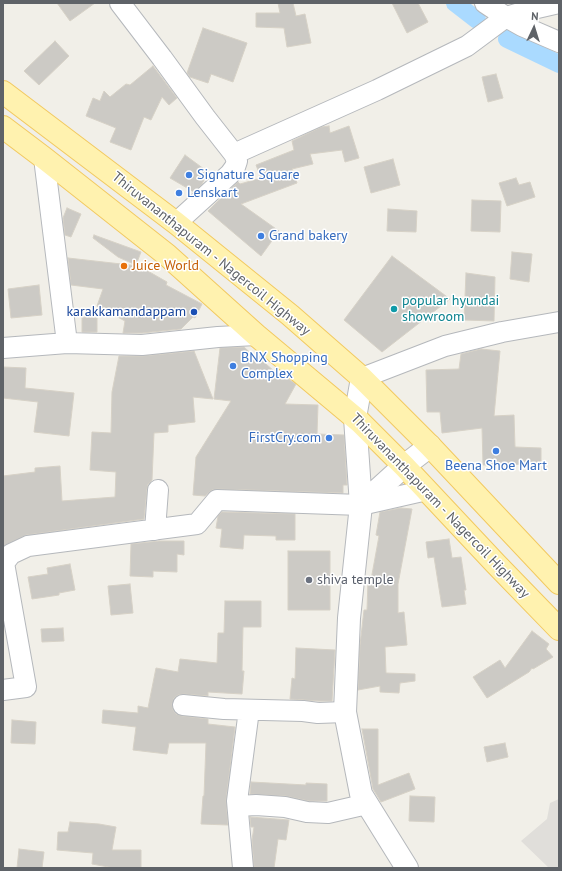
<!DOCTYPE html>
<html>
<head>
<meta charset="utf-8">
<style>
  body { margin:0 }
  #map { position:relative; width:562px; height:871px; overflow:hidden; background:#f1efe8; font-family:"PT Sans",sans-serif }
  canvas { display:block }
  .frame { position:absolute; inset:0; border:4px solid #5f6368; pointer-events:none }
  .north { position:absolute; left:514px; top:8px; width:40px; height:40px; -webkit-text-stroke:3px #fff; paint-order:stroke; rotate:4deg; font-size:11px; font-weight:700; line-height:16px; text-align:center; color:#5f6368 }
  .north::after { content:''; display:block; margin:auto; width:14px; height:18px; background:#5f6368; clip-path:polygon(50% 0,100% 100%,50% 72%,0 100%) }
</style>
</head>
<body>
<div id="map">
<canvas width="562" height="871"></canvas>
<div class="frame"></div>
<div class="north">N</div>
</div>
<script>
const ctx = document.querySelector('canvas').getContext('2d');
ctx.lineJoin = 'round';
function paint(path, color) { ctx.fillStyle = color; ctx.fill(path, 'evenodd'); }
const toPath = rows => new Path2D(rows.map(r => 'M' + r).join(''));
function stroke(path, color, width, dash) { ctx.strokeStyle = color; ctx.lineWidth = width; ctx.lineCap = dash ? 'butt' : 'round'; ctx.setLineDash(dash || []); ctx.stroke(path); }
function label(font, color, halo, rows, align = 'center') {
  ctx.font = font + ' "PT Sans",sans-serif'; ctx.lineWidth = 3; ctx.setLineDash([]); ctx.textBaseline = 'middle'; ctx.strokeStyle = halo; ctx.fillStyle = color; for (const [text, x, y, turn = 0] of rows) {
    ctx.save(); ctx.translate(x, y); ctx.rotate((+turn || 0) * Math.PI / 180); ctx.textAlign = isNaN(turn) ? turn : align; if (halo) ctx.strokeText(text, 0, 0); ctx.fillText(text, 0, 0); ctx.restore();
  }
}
paint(toPath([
  [559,799,559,868,549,868,521,841,547,819,550,803]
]), '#e0deda');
stroke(toPath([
  [455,3,477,20],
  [507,39,559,64]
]), '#aadaff', 18);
const building = toPath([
  [57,3,95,3,70,21,57,3],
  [278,3,293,3,296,16,305,14,311,43,287,47,284,28,256,27,256,13,280,13,278,3],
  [392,3,418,3,428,22,407,33,392,3],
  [203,28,247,43,233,82,211,74,208,83,190,77,187,73,203,28],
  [55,41,69,56,39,85,24,71,55,41],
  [153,66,177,98,169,105,162,97,151,120,144,117,131,150,110,142,116,128,86,116,93,98,100,101,104,91,110,97,126,84,130,85,153,66],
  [496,74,503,98,488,102,482,77,496,74],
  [329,126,330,133,349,126,359,158,345,162,342,150,310,154,313,164,292,169,297,183,241,204,279,231,261,256,208,211,216,203,238,182,240,184,261,178,256,165,294,150,292,141,321,127,329,126],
  [185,155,208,172,202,184,194,192,170,178,185,155],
  [393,159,400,185,371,193,364,167,393,159],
  [516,178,519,185,530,182,535,197,507,206,499,183,516,178],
  [472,200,501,201,500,232,471,231,472,200],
  [67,208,81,214,71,237,65,235,63,218,67,208],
  [388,209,417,211,416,232,387,231,388,209],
  [94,235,141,252,136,265,118,257,93,238,94,235],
  [512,252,532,254,529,282,510,279,512,252],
  [392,256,450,299,382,352,344,320,392,256],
  [68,258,139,266,167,282,166,285,202,304,195,318,193,317,181,329,142,333,123,333,125,321,97,306,103,289,71,285,68,258],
  [466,273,495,277,494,321,464,320,466,273],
  [39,285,42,315,11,318,8,289,39,285],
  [82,317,97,318,97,332,82,332,82,317],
  [244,347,258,360,259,358,274,371,290,380,296,384,285,404,318,405,317,434,344,435,347,485,343,485,343,493,217,489,212,490,205,496,193,495,196,457,231,401,214,399,220,348,244,347],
  [481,349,500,351,494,416,514,415,515,447,541,448,541,464,483,465,482,428,442,433,440,412,427,412,426,370,459,369,461,354,481,349],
  [194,351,213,399,193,397,195,422,168,425,168,432,154,433,152,480,148,484,147,489,144,519,26,535,3,546,3,476,35,472,35,468,60,466,62,501,115,497,116,472,90,470,92,432,111,433,112,392,119,356,143,356,194,351],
  [3,367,26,368,25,388,74,393,69,436,34,432,38,402,3,398,3,367],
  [401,508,412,509,398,584,398,613,404,612,407,645,385,647,386,673,415,674,415,681,400,683,399,693,380,692,380,686,358,690,360,645,364,610,367,610,368,580,371,580,379,536,376,535,380,512,401,508],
  [222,512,295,514,295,540,276,540,276,536,244,535,243,549,220,547,222,529,216,528,218,516,222,512],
  [449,539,452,558,461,557,466,590,464,590,466,604,442,607,434,557,428,558,426,542,449,539],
  [159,541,184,541,184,555,177,554,177,572,153,571,153,577,130,576,131,544,159,541],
  [288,551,330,551,330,610,288,610,288,551],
  [70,564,75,590,59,593,59,595,32,599,28,577,48,574,47,568,70,564],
  [130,584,133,613,111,615,108,586,130,584],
  [225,601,261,601,261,627,243,627,242,671,244,671,242,694,208,692,208,696,184,694,178,695,174,698,172,704,173,710,176,714,182,716,208,719,208,724,235,727,226,800,228,825,201,824,203,796,204,796,206,743,169,743,167,754,133,750,136,727,102,723,103,710,138,713,138,706,148,708,156,668,178,672,180,659,217,663,218,633,224,633,225,601],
  [63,628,64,641,42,642,41,629,63,628],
  [532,631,549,644,546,649,553,657,533,669,532,668,529,672,487,698,473,677,500,660,505,668,532,631],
  [296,648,335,650,332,701,319,701,290,699,292,678,295,679,296,648],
  [12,720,36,722,35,744,11,743,12,720],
  [362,729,378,729,378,785,409,773,415,789,381,802,373,789,362,729],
  [505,743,508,757,487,762,484,747,505,743],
  [251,782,306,785,306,783,327,784,327,801,309,801,286,796,250,794,251,782],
  [410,796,435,797,434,822,409,821,410,796],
  [250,817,289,820,286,840,278,839,274,868,254,867,252,840,254,827,251,827,250,817],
  [70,822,99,824,116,827,112,850,141,850,141,868,114,868,92,864,93,853,57,850,58,832,68,832,70,822],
  [19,849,44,852,42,868,17,868,19,849]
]);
paint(building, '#cccac5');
stroke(building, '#d6d1c6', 1);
const minor = toPath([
  [120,3,162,58,205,117,234,154,237,161,235,167,230,174,176,223],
  [485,3,506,17,522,26,559,42],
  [234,154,377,90,467,46,506,17,533,9,559,3],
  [44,158,67,343],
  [3,348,67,343,142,345,218,337,256,335],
  [362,378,445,346,502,332,559,322],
  [155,530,158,490],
  [3,690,26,687,4,563,11,554,28,546,197,524,217,500,361,505,427,490],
  [183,705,224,709,303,711,318,713,345,712],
  [238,806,256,805,285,807,307,812,328,813,367,804],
  [243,868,237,801,249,710]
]);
const tertiary = toPath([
  [361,505,355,418,362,378],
  [407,868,361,794,345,712,349,618,361,505,404,466,430,446]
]);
const primary = toPath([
  [3,92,176,223,290,315,362,378,430,446,559,583],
  [3,127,44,158,167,255,256,335,360,422,404,466,495,563,559,629]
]);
stroke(minor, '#b5b8bc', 22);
stroke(tertiary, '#b5b8bc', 24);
stroke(primary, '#f2c960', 24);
stroke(minor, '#fff', 20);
stroke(tertiary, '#fff', 22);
stroke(primary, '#fff2af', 22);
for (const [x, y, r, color] of [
  [189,175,4,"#3f7fe0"],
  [179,193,4,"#3f7fe0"],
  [261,236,4,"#3f7fe0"],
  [124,266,4,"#e8710a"],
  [394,309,4,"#0f9aa8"],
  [194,312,4,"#1a4fb4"],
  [233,366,4,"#3f7fe0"],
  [329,438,4,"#3f7fe0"],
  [496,451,4,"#3f7fe0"],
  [309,580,4,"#6b7280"]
]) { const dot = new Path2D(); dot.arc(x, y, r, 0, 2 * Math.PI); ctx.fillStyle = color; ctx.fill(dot); stroke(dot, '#fff', 1.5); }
label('14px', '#366cbe', '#fff', [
  ["Signature Square",197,175],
  ["Lenskart",187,193],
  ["Grand bakery",269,236],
  ["BNX Shopping",241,358],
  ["Complex",241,374],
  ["FirstCry.com",321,438,"right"],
  ["Beena Shoe Mart",496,466,"center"]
], 'left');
label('14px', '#5f6368', '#fff', [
  ["Thiruvananthapuram - Nagercoil Highway",211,254,39],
  ["Thiruvananthapuram - Nagercoil Highway",440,506,46]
]);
label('14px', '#c56008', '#fff', [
  ["Juice World",132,266]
], 'left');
label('14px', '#0d838f', '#fff', [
  ["popular hyundai",402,301],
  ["showroom",402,317]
], 'left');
label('14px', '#164399', '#fff', [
  ["karakkamandappam",186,312]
], 'right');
label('14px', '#5b616d', '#fff', [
  ["shiva temple",317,580]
], 'left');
</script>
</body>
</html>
